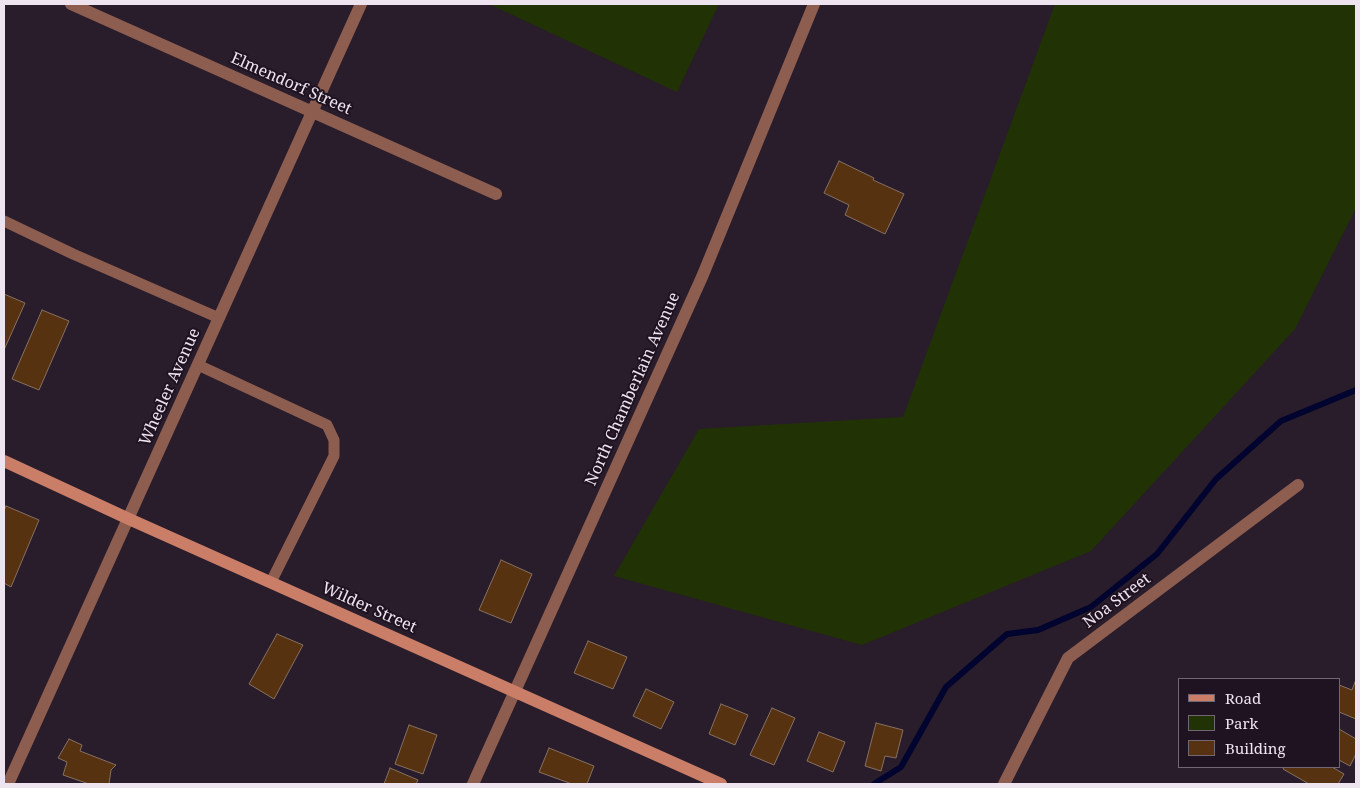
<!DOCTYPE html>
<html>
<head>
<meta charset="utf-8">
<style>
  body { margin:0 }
  #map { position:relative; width:1360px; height:788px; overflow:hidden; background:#291c2b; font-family:"Noto Serif",serif }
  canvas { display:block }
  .frame { position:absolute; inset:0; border:5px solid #ede4ef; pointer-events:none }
  .legend { position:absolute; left:1178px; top:678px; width:162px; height:90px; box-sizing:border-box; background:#1f1221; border:1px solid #716673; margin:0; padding:6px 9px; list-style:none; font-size:15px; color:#ede4ef }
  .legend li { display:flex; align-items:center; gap:10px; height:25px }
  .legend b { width:25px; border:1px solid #716673 }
</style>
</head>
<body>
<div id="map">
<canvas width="1360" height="788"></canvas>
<div class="frame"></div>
<ul class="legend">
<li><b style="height:6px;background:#cb7e67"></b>Road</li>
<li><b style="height:14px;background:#213305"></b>Park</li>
<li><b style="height:14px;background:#573210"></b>Building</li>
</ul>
</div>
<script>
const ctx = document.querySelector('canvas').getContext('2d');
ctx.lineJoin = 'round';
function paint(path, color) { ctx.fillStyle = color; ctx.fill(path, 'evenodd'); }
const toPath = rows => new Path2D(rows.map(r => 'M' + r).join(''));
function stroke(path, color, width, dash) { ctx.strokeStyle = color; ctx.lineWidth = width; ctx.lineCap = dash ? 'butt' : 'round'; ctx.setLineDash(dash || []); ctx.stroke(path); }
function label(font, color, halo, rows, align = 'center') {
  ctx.font = font + ' "Noto Serif",serif'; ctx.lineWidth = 4; ctx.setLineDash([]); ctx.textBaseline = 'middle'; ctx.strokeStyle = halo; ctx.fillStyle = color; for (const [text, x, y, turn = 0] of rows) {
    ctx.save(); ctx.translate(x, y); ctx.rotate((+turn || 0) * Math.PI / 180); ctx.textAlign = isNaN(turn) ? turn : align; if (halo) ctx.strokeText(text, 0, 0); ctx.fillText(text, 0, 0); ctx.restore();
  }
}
paint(toPath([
  [489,4,719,4,677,92],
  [1055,4,1356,4,1356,208,1295,329,1091,551,862,645,614,576,699,429,903,417]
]), '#213305');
stroke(toPath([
  [874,784,901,767,946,687,1007,634,1038,630,1091,607,1157,554,1216,479,1281,421,1356,390]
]), '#00042e', 6);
const building = toPath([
  [839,161,874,178,873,180,904,194,885,234,845,215,849,205,824,193,839,161],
  [4,294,25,303,4,350,4,294],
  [42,310,69,321,39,390,12,379,42,310],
  [6,506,39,520,11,587,4,583,4,511,6,506],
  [501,560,532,574,511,623,479,610,501,560],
  [277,634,303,645,274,699,249,684,277,634],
  [588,641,627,657,613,689,574,673,588,641],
  [1355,682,1356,682,1356,719,1339,712,1339,685,1352,690,1355,682],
  [646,689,674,702,661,729,633,716,646,689],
  [721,704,748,715,735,745,709,734,721,704],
  [772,708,795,718,774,765,750,755,772,708],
  [876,723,903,730,896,758,885,756,881,771,865,766,876,723],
  [409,725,437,735,423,774,395,764,409,725],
  [1339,729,1356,739,1356,754,1350,766,1339,760,1339,729],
  [819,732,845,742,833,772,807,761,819,732],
  [69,739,82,745,80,751,116,765,111,770,109,784,89,784,63,775,67,762,58,758,69,739],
  [549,748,594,766,587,784,572,784,539,772,549,748],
  [1284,767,1332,767,1344,774,1338,784,1309,784,1283,769,1284,767],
  [390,768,418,780,416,784,384,784,390,768]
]);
paint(building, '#573210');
stroke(building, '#867162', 1);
stroke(toPath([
  [4,221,73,254,219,318],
  [198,365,327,425,334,440,334,456,271,582]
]), '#8d5d4f', 11);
stroke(toPath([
  [71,4,496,194],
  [8,784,361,4],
  [473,784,702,277,814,4],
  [1004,784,1068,658,1298,485]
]), '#8d5d4f', 12);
stroke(toPath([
  [4,461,129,519,721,784]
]), '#cb7e67', 12);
label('16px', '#ede4ef', '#1f1221', [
  ["Elmendorf Street",291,84,24],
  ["Wheeler Avenue",170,387,-66],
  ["North Chamberlain Avenue",633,389,-66],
  ["Noa Street",1117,601,-37],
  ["Wilder Street",369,608,24]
]);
</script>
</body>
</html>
